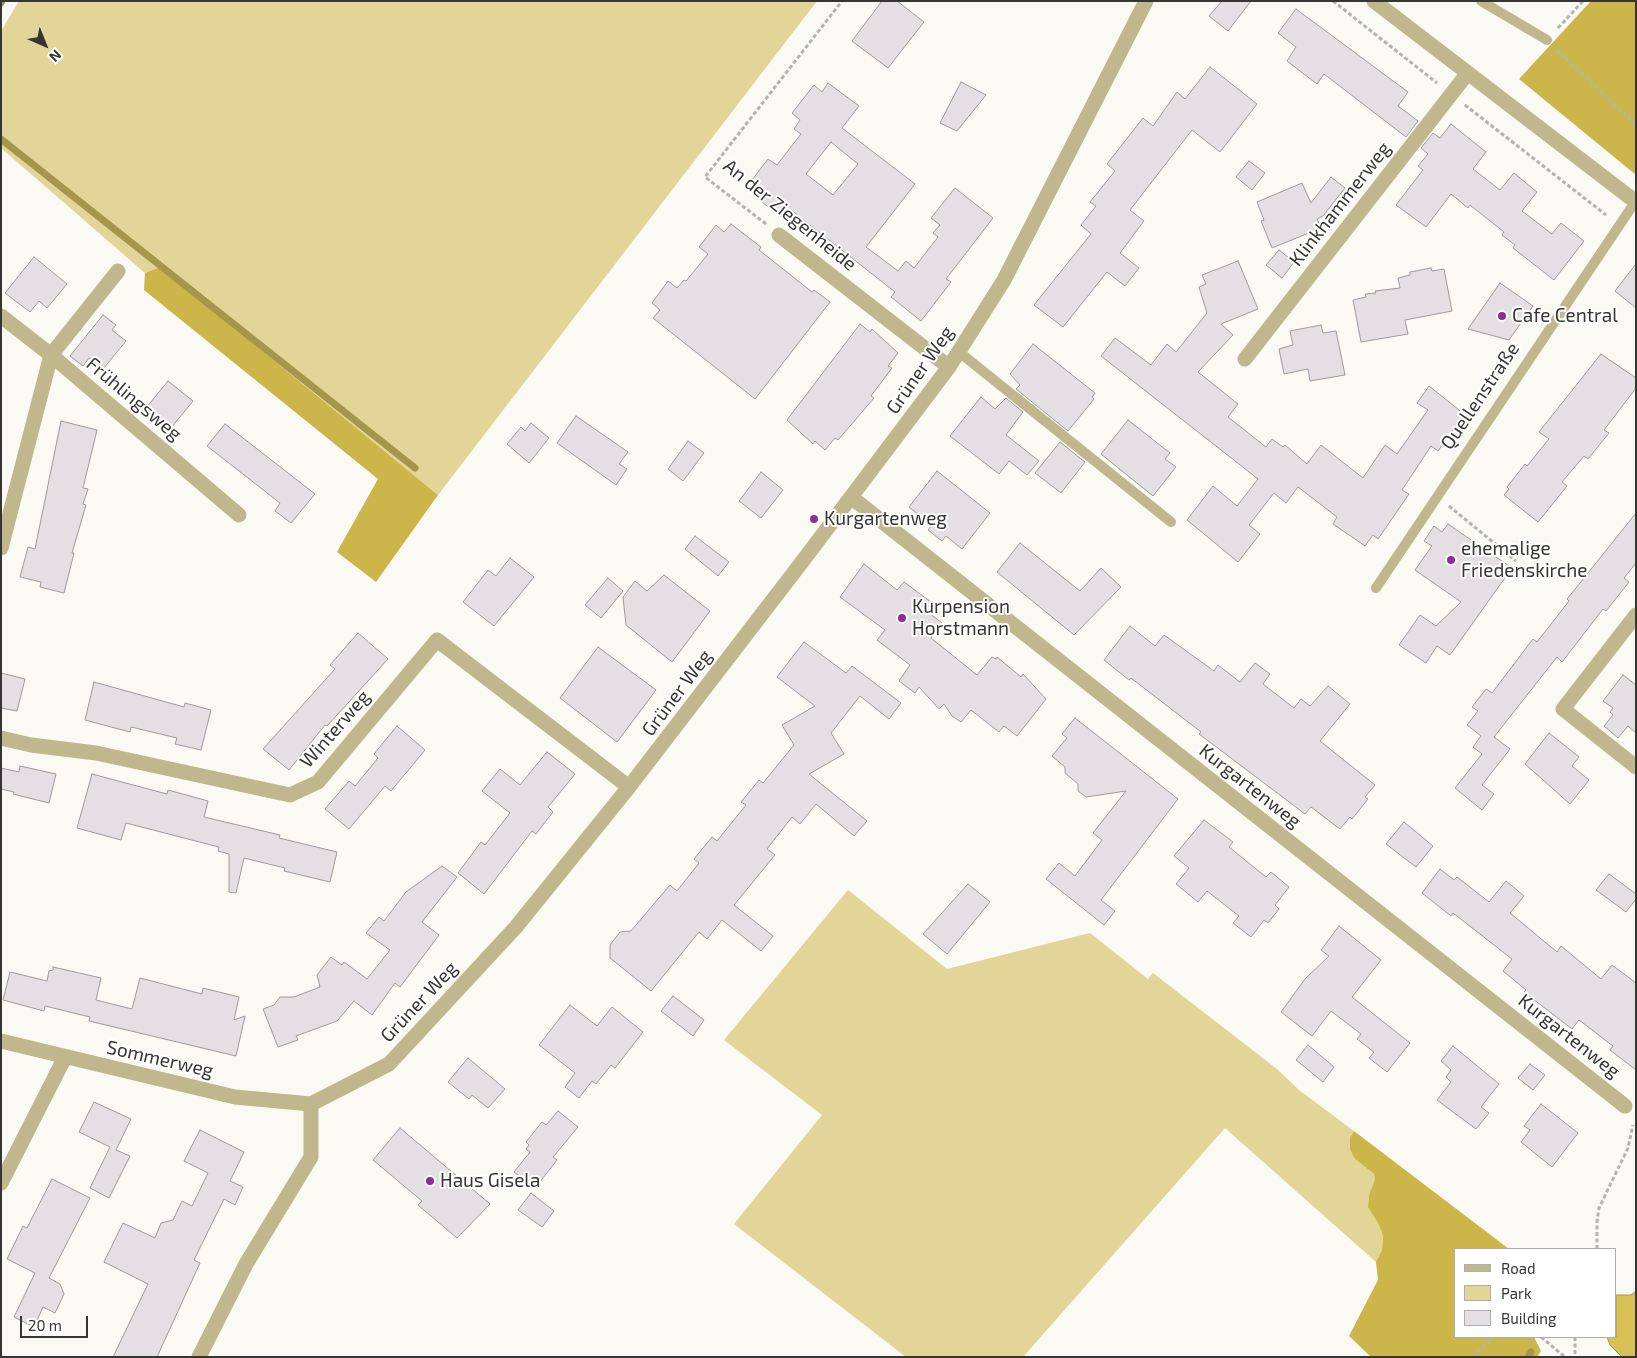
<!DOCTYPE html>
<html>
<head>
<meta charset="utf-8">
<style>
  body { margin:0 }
  #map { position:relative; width:1637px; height:1358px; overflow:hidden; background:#faf9f3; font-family:"Exo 2",sans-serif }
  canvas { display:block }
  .frame { position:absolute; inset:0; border:2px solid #353533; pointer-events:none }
  .legend { position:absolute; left:1454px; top:1248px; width:162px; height:90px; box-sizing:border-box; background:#fff; border:1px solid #aeaead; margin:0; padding:6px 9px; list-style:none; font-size:15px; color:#353533 }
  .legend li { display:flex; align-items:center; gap:10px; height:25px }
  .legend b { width:25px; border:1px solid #aeaead }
  .north { position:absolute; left:20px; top:20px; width:50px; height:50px; -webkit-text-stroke:4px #fff; paint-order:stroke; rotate:136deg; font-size:14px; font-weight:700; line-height:20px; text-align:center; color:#353533 }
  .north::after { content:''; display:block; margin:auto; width:18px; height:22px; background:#353533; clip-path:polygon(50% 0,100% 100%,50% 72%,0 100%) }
  .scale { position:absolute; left:20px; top:1316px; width:68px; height:22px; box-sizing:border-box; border:2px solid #353533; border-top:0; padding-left:6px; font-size:15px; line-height:18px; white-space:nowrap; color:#353533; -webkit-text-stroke:4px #fff; paint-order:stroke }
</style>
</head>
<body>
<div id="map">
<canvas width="1637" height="1358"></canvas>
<div class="frame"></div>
<ul class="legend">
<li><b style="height:6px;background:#c0b78c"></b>Road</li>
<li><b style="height:14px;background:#e2d597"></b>Park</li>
<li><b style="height:14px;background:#e3dfe3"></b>Building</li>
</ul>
<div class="north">N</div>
<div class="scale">20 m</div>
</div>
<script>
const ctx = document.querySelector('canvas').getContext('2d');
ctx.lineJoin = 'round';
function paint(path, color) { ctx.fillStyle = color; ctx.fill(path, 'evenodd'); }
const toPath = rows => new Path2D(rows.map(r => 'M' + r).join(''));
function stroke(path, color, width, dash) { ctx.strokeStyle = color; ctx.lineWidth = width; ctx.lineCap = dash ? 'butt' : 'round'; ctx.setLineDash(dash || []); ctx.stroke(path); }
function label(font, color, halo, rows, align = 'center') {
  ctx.font = font + ' "Exo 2",sans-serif'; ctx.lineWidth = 4; ctx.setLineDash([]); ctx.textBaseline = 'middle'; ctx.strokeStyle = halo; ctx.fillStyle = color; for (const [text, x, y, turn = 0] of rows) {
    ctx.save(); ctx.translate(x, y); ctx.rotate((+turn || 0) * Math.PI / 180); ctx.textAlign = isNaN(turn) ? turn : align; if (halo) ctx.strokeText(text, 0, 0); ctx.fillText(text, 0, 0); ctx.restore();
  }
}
paint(toPath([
  [19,1,817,1,438,495,160,267,145,273,1,148,1,31],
  [848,890,947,969,1090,933,1148,979,1153,973,1277,1069,1299,1090,1354,1131,1350,1137,1355,1159,1374,1174,1375,1179,1369,1195,1368,1207,1379,1225,1383,1236,1382,1250,1376,1262,1225,1128,1023,1357,906,1357,734,1224,822,1115,724,1040]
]), '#e2d597');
paint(toPath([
  [1591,1,1636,1,1636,175,1519,79],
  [160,267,438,495,376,582,337,552,378,479,144,290,145,273],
  [1354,1131,1509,1249,1456,1249,1456,1337,1534,1337,1541,1351,1537,1357,1371,1357,1349,1336,1378,1280,1376,1262,1382,1250,1383,1236,1379,1225,1368,1207,1369,1195,1375,1179,1374,1174,1355,1159,1350,1149,1350,1137]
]), '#ccb549');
const water = toPath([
  [1636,1291,1636,1357,1622,1357,1610,1345,1607,1337,1616,1337,1616,1295,1631,1295,1636,1291]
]);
paint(water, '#d7c055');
stroke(water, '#a6964b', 1);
stroke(toPath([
  [1,3,2,1],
  [1,139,415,468],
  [1528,1357,1531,1352]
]), '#a6964b', 7);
const building = toPath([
  [882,1,897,1,924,22,888,68,852,41,882,1],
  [1222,1,1251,1,1228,31,1209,16,1222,1],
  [1296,9,1408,92,1398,106,1418,121,1406,137,1324,74,1317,84,1287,61,1296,47,1278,33,1296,9],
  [1210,67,1257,104,1220,152,1192,130,1130,210,1144,221,1120,253,1139,268,1125,286,1107,272,1063,327,1034,305,1091,234,1081,225,1096,206,1090,202,1115,171,1107,164,1143,118,1153,126,1177,92,1185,99,1210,67],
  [961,82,986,95,957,131,940,123,961,82],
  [828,83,859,106,842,128,915,184,866,247,898,271,906,261,914,268,938,237,933,233,940,225,931,218,955,188,993,218,946,279,951,282,921,321,891,297,895,292,791,210,784,219,754,196,760,187,752,180,768,159,777,165,801,134,794,129,800,120,792,113,814,85,822,92,828,83],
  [831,142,858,164,833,195,806,174,831,142],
  [1451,124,1486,152,1473,169,1500,190,1514,173,1537,192,1522,211,1552,234,1561,223,1584,241,1554,280,1513,248,1515,245,1502,235,1504,232,1470,205,1468,208,1451,194,1426,227,1396,205,1423,170,1418,166,1428,154,1421,148,1433,133,1440,138,1451,124],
  [1249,161,1265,173,1252,190,1236,177,1249,161],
  [1331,177,1345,188,1323,216,1317,219,1321,228,1272,248,1261,221,1264,220,1257,202,1302,183,1311,203,1331,177],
  [731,224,761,247,759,250,812,292,814,290,830,302,755,399,653,318,660,310,652,303,668,281,677,288,684,280,686,281,708,254,699,247,716,225,724,232,731,224],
  [1279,250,1294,262,1282,278,1266,265,1279,250],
  [34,257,67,284,47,308,39,301,30,312,5,293,34,257],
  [1238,261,1258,309,1221,324,1233,335,1198,372,1238,404,1228,417,1266,447,1272,439,1283,447,1285,445,1307,464,1321,445,1363,478,1385,445,1397,454,1428,410,1417,403,1429,386,1464,414,1438,451,1431,446,1402,490,1409,494,1378,539,1373,535,1365,546,1333,524,1337,517,1298,487,1286,503,1274,493,1249,525,1260,534,1238,562,1187,520,1213,486,1237,506,1258,479,1101,356,1115,338,1151,365,1167,344,1176,352,1207,313,1199,287,1206,284,1202,275,1238,261],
  [1636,264,1636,308,1615,291,1636,264],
  [1431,268,1432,271,1444,269,1452,311,1405,320,1408,334,1361,342,1353,300,1366,297,1365,294,1376,293,1375,291,1400,288,1398,278,1410,275,1410,272,1431,268],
  [1500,283,1533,306,1509,340,1468,329,1500,283],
  [103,315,116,325,112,330,126,341,103,369,89,358,83,366,70,356,103,315],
  [860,324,870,332,872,329,898,353,888,366,892,368,871,396,874,398,838,440,835,438,825,450,815,441,813,444,787,420,860,324],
  [1321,325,1323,333,1336,331,1345,375,1310,381,1308,369,1284,374,1279,349,1293,345,1290,331,1321,325],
  [1033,344,1095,393,1092,397,1094,399,1068,431,1016,389,1020,385,1010,374,1033,344],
  [1601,354,1636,378,1636,388,1604,430,1609,433,1588,459,1584,456,1562,482,1567,486,1538,522,1504,495,1509,489,1507,487,1525,464,1527,466,1549,439,1539,432,1601,354],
  [168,381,193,401,171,428,146,408,168,381],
  [981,397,995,409,1006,398,1023,412,1006,435,1039,461,1027,475,1009,461,999,474,950,436,981,397],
  [576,416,628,452,619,464,627,469,616,485,557,443,576,416],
  [1128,420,1170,453,1165,459,1176,467,1153,496,1101,454,1128,420],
  [61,421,97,430,83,488,88,489,83,504,86,505,72,553,74,553,64,593,40,587,41,582,20,577,28,547,35,549,61,421],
  [531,423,549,438,529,463,507,444,521,427,525,431,531,423],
  [225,424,315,494,291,523,275,511,280,503,207,446,225,424],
  [688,441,704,453,683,481,668,469,688,441],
  [1060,442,1085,462,1061,493,1035,473,1060,442],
  [937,471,990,513,962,549,946,536,942,541,928,530,932,525,909,507,937,471],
  [761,472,783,490,761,518,739,501,761,472],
  [1636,513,1636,563,1624,578,1629,582,1606,611,1603,609,1562,662,1557,657,1494,737,1510,749,1482,785,1494,794,1482,810,1455,788,1482,754,1473,747,1481,736,1467,725,1478,711,1472,707,1486,689,1492,693,1533,639,1537,642,1569,601,1567,599,1576,588,1636,513],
  [1448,524,1512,568,1450,655,1437,646,1426,663,1399,645,1420,615,1436,626,1461,602,1415,570,1432,546,1424,541,1434,526,1442,532,1448,524],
  [695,536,729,562,718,576,685,549,695,536],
  [1020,543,1080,591,1101,568,1121,587,1074,635,997,572,1020,543],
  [510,558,534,577,494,626,463,602,488,570,496,576,510,558],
  [864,564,897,590,904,582,935,605,929,613,942,623,931,638,977,675,992,657,996,659,997,657,1021,677,1023,674,1046,699,1017,736,1004,726,999,732,971,710,961,722,952,716,944,704,939,709,919,687,915,693,899,681,910,665,877,640,885,630,840,597,864,564],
  [664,575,710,611,672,662,626,625,623,597,635,581,647,591,664,575],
  [608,578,623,591,601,618,585,605,608,578],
  [1130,626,1155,646,1164,635,1214,671,1218,665,1240,682,1255,663,1270,674,1263,684,1294,708,1301,699,1310,706,1328,686,1350,704,1320,741,1375,785,1365,797,1368,799,1352,819,1350,817,1340,829,1311,807,1305,814,1219,749,1199,734,1201,732,1131,678,1129,680,1104,660,1130,626],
  [358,633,388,659,327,726,325,725,289,770,263,749,335,669,330,665,358,633],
  [804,642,846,673,852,666,901,703,889,719,860,696,831,733,844,754,809,774,867,821,854,836,816,804,800,824,792,817,767,849,775,855,734,905,773,936,761,951,722,920,707,939,699,932,651,991,610,958,610,945,620,932,631,931,670,885,677,891,699,863,694,859,712,837,717,841,746,805,741,802,759,780,763,783,794,745,782,725,815,706,777,677,804,642],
  [598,647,656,690,617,742,560,698,598,647],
  [1,673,25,679,17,711,1,708,1,673],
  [1623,675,1636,685,1636,733,1628,726,1618,738,1604,726,1613,715,1610,712,1613,708,1603,701,1623,675],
  [94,682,184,707,185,703,211,710,201,750,175,744,177,738,131,727,130,732,85,720,94,682],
  [1075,718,1178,799,1101,900,1115,911,1104,925,1046,879,1059,863,1075,876,1102,840,1093,833,1126,791,1086,797,1078,791,1078,784,1065,773,1065,767,1052,756,1067,738,1062,734,1075,718],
  [397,726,425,750,391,791,385,786,349,829,325,809,349,781,355,786,378,758,374,754,397,726],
  [1549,733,1579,757,1572,766,1589,780,1570,804,1525,764,1549,733],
  [547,752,575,774,548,807,553,812,536,834,532,831,484,894,458,873,481,842,485,845,510,813,482,791,500,769,520,785,547,752],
  [20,766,56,774,49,803,13,794,14,792,1,789,1,768,19,772,20,766],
  [92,774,167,794,168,790,208,801,204,817,280,835,279,838,337,852,330,882,284,871,285,868,244,858,236,893,229,892,229,854,218,851,219,847,126,823,121,840,77,828,92,774],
  [1204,820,1233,842,1229,847,1266,877,1271,872,1289,887,1275,905,1279,909,1268,923,1264,920,1251,937,1233,923,1239,916,1207,891,1198,902,1176,884,1189,868,1174,856,1204,820],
  [1404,822,1433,846,1416,867,1386,844,1404,822],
  [442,866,457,877,422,922,439,935,400,987,395,983,372,1015,354,1001,337,1021,296,1036,298,1040,278,1047,263,1009,274,1005,280,997,294,997,320,987,317,975,331,957,342,965,344,962,367,979,390,950,366,933,379,917,384,921,406,892,442,866],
  [1440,869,1454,880,1457,877,1489,902,1506,881,1524,896,1510,913,1557,952,1561,946,1601,979,1612,965,1636,983,1636,1070,1610,1050,1613,1046,1579,1020,1572,1029,1524,992,1526,990,1503,971,1512,959,1453,913,1451,916,1422,893,1440,869],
  [1609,874,1636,894,1636,899,1626,912,1596,890,1609,874],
  [968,884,990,902,947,954,923,934,968,884],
  [1339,926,1381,960,1352,997,1410,1043,1387,1072,1369,1058,1374,1052,1357,1039,1361,1034,1331,1011,1312,1036,1281,1012,1305,979,1329,956,1321,950,1339,926],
  [53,967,101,978,96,1000,132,1009,140,978,202,994,203,988,239,997,234,1020,245,1016,236,1056,89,1021,90,1017,45,1006,44,1011,3,1000,10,972,47,981,49,971,53,970,53,967],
  [673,996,704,1020,693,1036,661,1011,673,996],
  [570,1005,597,1026,612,1007,643,1032,615,1068,611,1065,596,1084,592,1081,579,1098,565,1087,575,1073,539,1045,570,1005],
  [1308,1045,1334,1067,1323,1082,1296,1060,1308,1045],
  [1453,1046,1499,1084,1481,1107,1489,1113,1476,1129,1437,1100,1451,1082,1446,1077,1451,1070,1441,1061,1453,1046],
  [468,1058,505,1089,488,1108,472,1095,469,1099,448,1082,468,1058],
  [1530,1064,1545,1075,1533,1090,1518,1078,1530,1064],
  [94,1102,131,1119,116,1150,130,1156,109,1198,90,1188,110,1147,79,1132,94,1102],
  [1541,1104,1578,1133,1552,1167,1521,1142,1530,1130,1524,1126,1541,1104],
  [558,1111,578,1127,553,1157,557,1160,535,1188,514,1172,530,1152,526,1149,529,1145,526,1142,542,1122,546,1125,558,1111],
  [400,1128,490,1204,457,1238,418,1205,422,1201,373,1160,400,1128],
  [200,1130,244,1152,230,1181,243,1187,235,1205,224,1199,194,1260,200,1263,157,1357,113,1357,148,1284,104,1262,123,1223,155,1238,161,1223,173,1220,182,1201,192,1206,208,1173,184,1161,200,1130],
  [52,1179,90,1198,49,1278,60,1284,64,1294,55,1313,43,1307,34,1327,14,1317,35,1273,7,1259,23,1226,27,1228,52,1179],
  [531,1193,554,1211,542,1227,518,1210,531,1193]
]);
paint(building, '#e3dfe3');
stroke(building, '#9d999e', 1);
stroke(toPath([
  [1333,1,1437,83],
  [1558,28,1583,1],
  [1557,50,1636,125],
  [1465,105,1606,215],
  [766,224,705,177,842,1],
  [1449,506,1516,561],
  [1597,1249,1597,1222,1599,1208,1628,1148,1633,1125],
  [1541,1337,1565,1357],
  [1575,1337,1575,1357],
  [1473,1357,1494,1337]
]), '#b4b4af', 3, [4, 2.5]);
stroke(toPath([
  [1481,1,1547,40],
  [959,352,1171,522],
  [1376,588,1635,202]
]), '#c0b78c', 10);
stroke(toPath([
  [1374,1,1636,202],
  [779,235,949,367],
  [1,316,51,355,239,515],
  [1245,359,1467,74],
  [851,497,1625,1106],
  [1,548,51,355,118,271],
  [1636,615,1563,709,1636,767],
  [1,738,31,745,96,753,290,795,318,782,437,640,629,787],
  [1,1041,235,1097,311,1104],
  [1,1183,65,1057],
  [199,1357,246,1264,311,1157,311,1104,389,1064,516,927,629,787,805,558,949,367,1004,280,1146,1]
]), '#c0b78c', 15);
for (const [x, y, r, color] of [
  [1502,316,5,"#8d2d96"],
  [814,519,5,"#8d2d96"],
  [1451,560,5,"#8d2d96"],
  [902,618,5,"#8d2d96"],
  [430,1181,5,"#8d2d96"]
]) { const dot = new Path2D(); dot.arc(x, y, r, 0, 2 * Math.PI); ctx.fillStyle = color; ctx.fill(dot); stroke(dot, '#fff', 2); }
label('19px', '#353533', '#fff', [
  ["Klinkhammerweg",1340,204,-52],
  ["An der Ziegenheide",790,215,39],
  ["Grüner Weg",920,370,-55],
  ["Quellenstraße",1480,396,-56],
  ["Frühlingsweg",134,399,40],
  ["Grüner Weg",677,693,-53],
  ["Winterweg",335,729,-49],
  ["Kurgartenweg",1250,786,38],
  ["Grüner Weg",419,1002,-47],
  ["Kurgartenweg",1569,1036,38],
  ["Sommerweg",160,1059,13]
]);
label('19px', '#353533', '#fff', [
  ["Cafe Central",1512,316],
  ["Kurgartenweg",824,519],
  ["ehemalige",1461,549],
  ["Friedenskirche",1461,571],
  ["Kurpension",912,607],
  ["Horstmann",912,629],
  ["Haus Gisela",440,1181]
], 'left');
</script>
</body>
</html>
